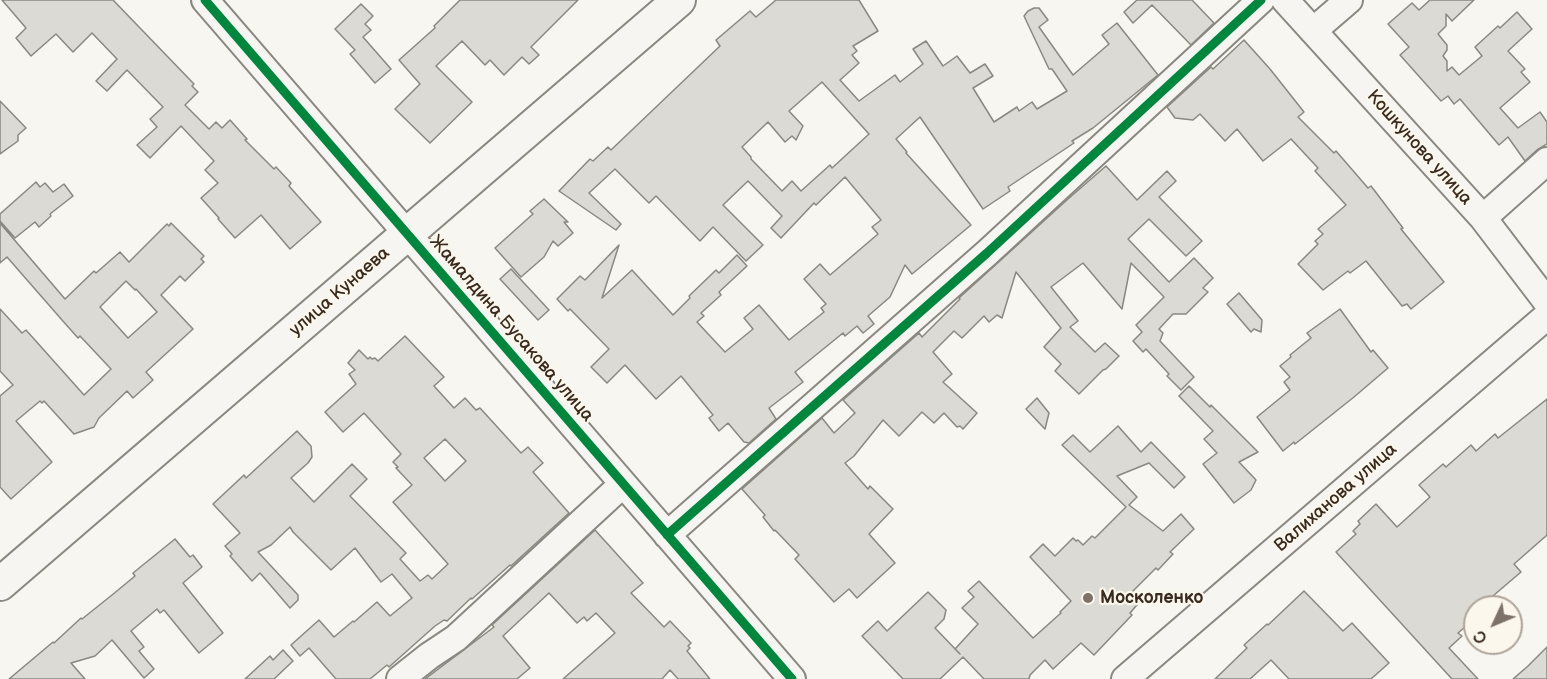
<!DOCTYPE html>
<html>
<head>
<meta charset="utf-8">
<style>
  body { margin:0 }
  #map { position:relative; width:1547px; height:679px; overflow:hidden; background:#f8f6f0; font-family:"Balsamiq Sans",sans-serif }
  canvas { display:block }
  .north { position:absolute; left:1463px; top:595px; width:60px; height:60px; box-sizing:border-box; background:#fbf7ec; border:2px solid #aea59a; border-radius:50%; rotate:226deg; font-size:16px; font-weight:700; line-height:24px; text-align:center; color:#3b2a1e }
  .north::after { content:''; display:block; margin:auto; width:21px; height:27px; background:#7d7168; clip-path:polygon(50% 0,100% 100%,50% 72%,0 100%) }
</style>
</head>
<body>
<div id="map">
<canvas width="1547" height="679"></canvas>
<div class="north">С</div>
</div>
<script>
const ctx = document.querySelector('canvas').getContext('2d');
ctx.lineJoin = 'round';
function paint(path, color) { ctx.fillStyle = color; ctx.fill(path, 'evenodd'); }
const toPath = rows => new Path2D(rows.map(r => 'M' + r).join(''));
function stroke(path, color, width, dash) { ctx.strokeStyle = color; ctx.lineWidth = width; ctx.lineCap = dash ? 'butt' : 'round'; ctx.setLineDash(dash || []); ctx.stroke(path); }
function label(font, color, halo, rows, align = 'center') {
  ctx.font = font + ' "Balsamiq Sans",sans-serif'; ctx.lineWidth = 4.5; ctx.setLineDash([]); ctx.textBaseline = 'middle'; ctx.strokeStyle = halo; ctx.fillStyle = color; for (const [text, x, y, turn = 0] of rows) {
    ctx.save(); ctx.translate(x, y); ctx.rotate((+turn || 0) * Math.PI / 180); ctx.textAlign = isNaN(turn) ? turn : align; if (halo) ctx.strokeText(text, 0, 0); ctx.fillText(text, 0, 0); ctx.restore();
  }
}
const building = toPath([
  [2,0,113,0,194,84,192,86,198,92,185,105,209,129,216,122,222,128,230,120,247,139,245,140,274,169,276,167,291,183,289,186,321,222,290,249,261,215,235,238,218,219,219,218,201,198,218,183,205,170,214,161,181,126,150,158,137,145,157,127,150,119,163,107,127,70,107,91,96,81,117,59,92,33,73,52,56,34,31,56,16,38,26,28,2,0],
  [460,0,578,0,531,47,539,55,529,64,522,57,504,75,490,60,485,65,462,41,436,66,472,102,430,143,395,109,420,84,399,60,435,28,434,26,460,0],
  [776,0,859,0,878,31,853,46,857,51,852,55,859,63,840,80,859,101,895,75,900,82,923,64,913,49,926,41,943,66,957,56,970,73,985,64,993,76,973,88,994,122,1017,107,1019,111,1032,102,1037,109,1067,91,1052,69,1049,69,1024,16,1028,11,1034,8,1039,8,1048,20,1039,27,1073,75,1109,44,1102,35,1117,23,1158,75,1093,128,1072,141,1074,143,1008,187,1010,191,983,209,920,117,896,139,907,152,906,153,971,225,912,274,905,265,890,297,868,316,874,324,863,333,857,326,845,336,843,333,795,372,803,382,769,408,776,419,749,443,744,442,728,423,719,431,709,418,713,415,681,376,656,399,625,365,607,383,591,367,609,349,570,309,568,311,557,299,580,276,585,280,619,245,602,298,632,270,673,315,690,298,689,296,716,270,719,273,737,255,747,266,719,292,721,295,701,313,704,316,697,322,725,352,753,329,744,318,759,305,789,340,824,312,821,308,826,304,804,279,820,264,830,275,878,234,872,227,881,220,845,177,816,205,814,203,781,238,771,228,782,216,748,181,723,205,763,245,746,261,713,227,700,241,656,196,649,203,615,169,589,193,621,224,616,230,559,191,590,159,593,161,608,147,611,150,720,46,716,40,750,11,756,17,776,0],
  [822,82,869,134,832,168,830,165,801,191,792,181,782,191,751,159,751,157,742,147,768,122,785,142,792,136,796,140,803,126,789,111,822,82],
  [1137,0,1192,0,1214,23,1191,45,1152,5,1133,23,1124,12,1137,0],
  [1430,0,1474,0,1452,21,1446,14,1446,26,1438,34,1447,45,1447,50,1443,56,1447,61,1447,71,1452,67,1459,75,1482,56,1475,47,1498,26,1500,28,1517,12,1532,29,1508,51,1525,69,1521,72,1530,82,1500,108,1518,128,1540,112,1547,122,1547,144,1537,150,1525,161,1508,137,1499,145,1460,99,1454,104,1448,96,1441,101,1400,55,1409,47,1388,24,1412,3,1419,10,1430,0],
  [361,4,373,16,365,24,371,30,363,37,391,69,375,83,350,54,355,50,335,29,361,4],
  [1244,40,1270,69,1304,112,1298,117,1334,153,1336,151,1368,188,1371,186,1403,228,1401,229,1444,282,1411,309,1407,304,1402,306,1366,261,1350,273,1348,271,1323,290,1298,264,1318,244,1315,241,1323,234,1318,229,1346,205,1315,171,1318,168,1291,139,1263,161,1237,129,1225,141,1200,114,1193,120,1175,118,1167,107,1211,67,1213,69,1244,40],
  [0,101,26,128,18,135,18,141,0,154,0,101],
  [1106,166,1137,200,1167,171,1176,181,1159,197,1202,241,1186,256,1149,219,1128,239,1169,282,1194,258,1213,278,1203,288,1208,292,1186,314,1173,314,1159,329,1163,333,1160,341,1194,377,1181,390,1167,376,1169,374,1146,349,1143,352,1133,341,1142,332,1136,325,1164,297,1131,263,1122,309,1083,263,1051,287,1078,321,1070,327,1095,352,1105,343,1119,356,1106,369,1103,370,1079,394,1055,371,1061,364,1044,347,1061,328,1016,272,1002,318,997,315,989,322,984,316,962,338,954,331,933,352,952,374,943,382,977,413,963,429,960,426,957,427,944,413,934,423,922,412,899,436,883,420,854,456,845,463,868,489,870,486,893,509,869,534,895,563,857,598,849,589,834,602,795,559,799,555,775,530,774,531,763,517,765,515,742,489,822,418,834,433,855,413,843,400,919,333,922,337,960,299,959,298,1068,199,1106,166],
  [36,182,40,187,45,183,53,192,64,184,73,196,50,214,51,216,39,227,35,222,15,238,0,221,0,214,36,182],
  [544,199,568,222,564,222,573,233,558,246,553,241,544,257,521,277,495,248,533,214,530,211,544,199],
  [0,223,65,299,94,271,96,273,120,252,129,262,167,224,169,226,171,223,204,256,201,259,204,262,185,281,180,276,161,295,193,329,146,372,153,380,133,398,127,391,99,418,94,427,74,434,44,401,42,403,40,401,16,421,52,462,11,499,0,487,0,396,13,385,0,371,0,309,22,333,26,330,84,395,111,369,80,336,78,338,62,320,7,257,0,263,0,223],
  [126,281,135,290,136,289,157,312,128,338,100,307,126,281],
  [511,269,549,310,538,320,500,279,511,269],
  [1239,293,1262,320,1261,332,1254,329,1251,332,1227,304,1239,293],
  [1340,309,1371,352,1373,350,1388,368,1354,397,1295,444,1294,442,1283,451,1257,417,1290,390,1284,382,1290,377,1280,366,1291,357,1290,355,1311,338,1307,333,1340,309],
  [405,336,444,377,434,386,454,408,465,398,476,410,480,408,521,453,528,447,543,463,533,472,569,513,511,566,510,565,472,599,471,598,447,621,444,620,435,626,389,667,387,665,370,679,336,679,309,648,300,656,291,645,319,620,334,637,353,621,354,622,377,602,390,616,412,598,392,574,381,582,355,548,331,570,293,532,290,527,271,545,258,552,298,595,298,600,290,608,260,573,252,581,230,556,232,554,225,546,240,533,213,504,244,475,246,478,297,431,311,446,312,457,308,463,291,478,314,502,352,464,367,479,350,496,406,553,400,559,420,581,428,575,432,579,448,564,393,502,412,485,396,468,398,467,393,462,401,454,364,413,343,432,325,412,356,384,349,374,355,370,348,363,359,350,368,359,370,357,372,359,375,358,378,361,405,336],
  [445,439,466,461,445,481,424,458,445,439],
  [1189,386,1210,407,1211,405,1258,452,1239,462,1256,480,1251,490,1234,503,1203,464,1217,453,1204,439,1213,431,1179,396,1189,386],
  [1037,398,1049,413,1045,429,1026,409,1037,398],
  [1547,399,1547,535,1514,564,1521,572,1480,607,1475,607,1475,611,1467,617,1471,622,1458,633,1462,636,1449,648,1478,679,1452,679,1336,552,1356,534,1353,531,1360,524,1358,521,1376,504,1397,527,1430,497,1419,485,1443,464,1446,467,1471,445,1476,451,1495,434,1498,438,1547,399],
  [1118,426,1141,452,1151,442,1185,477,1174,488,1149,463,1117,476,1137,497,1129,505,1163,531,1181,514,1194,529,1170,552,1173,554,1158,570,1156,568,1128,596,1137,605,1130,613,1132,615,1094,655,1081,643,1053,669,1045,660,1030,675,1029,679,984,679,963,657,940,679,903,679,862,636,878,621,887,631,928,592,946,610,944,619,935,628,960,654,955,649,978,624,962,608,974,597,968,591,979,581,1033,638,1061,613,1060,612,1071,601,1030,557,1043,544,1055,556,1073,538,1076,541,1078,540,1083,545,1092,536,1095,538,1126,507,1062,445,1073,435,1090,452,1118,426],
  [595,530,643,583,631,593,664,627,670,621,691,643,688,646,690,648,687,651,710,679,678,679,670,670,662,679,563,679,615,633,596,613,587,621,584,617,577,623,549,593,503,636,530,668,517,679,425,679,494,627,492,625,595,530],
  [175,539,190,557,193,555,202,567,183,583,223,633,199,653,164,610,160,613,157,609,131,631,144,647,139,651,154,669,144,678,112,640,95,656,71,663,85,679,9,679,53,642,54,643,81,618,82,619,112,595,135,576,133,573,175,539],
  [1304,591,1343,631,1352,623,1389,663,1371,679,1289,679,1271,660,1250,679,1215,679,1247,648,1244,645,1267,624,1268,625,1304,591],
  [1547,647,1547,679,1513,679,1528,666,1547,647],
  [283,650,293,661,274,679,245,679,270,656,273,660,283,650]
]);
paint(building, '#dcdad5');
stroke(building, '#8b8781', 1.5);
const minor = toPath([
  [205,0,792,679],
  [1285,0,1483,218,1547,302],
  [1313,31,1349,0],
  [1483,218,1547,161],
  [667,535,987,253,1261,0],
  [400,679,429,656,456,638,623,484],
  [1125,679,1547,316]
]);
const major = toPath([
  [0,584,679,0]
]);
stroke(minor, '#8b8781', 30);
stroke(major, '#8b8781', 36);
stroke(minor, '#f6f5f1', 26);
stroke(major, '#f6f5f1', 32);
stroke(toPath([
  [205,0,792,679],
  [667,535,987,253,1261,0]
]), '#00873e', 9);
for (const [x, y, r, color] of [
  [1088,598,6,"#7d7168"]
]) { const dot = new Path2D(); dot.arc(x, y, r, 0, 2 * Math.PI); ctx.fillStyle = color; ctx.fill(dot); stroke(dot, '#fbf7ec', 2); }
label('18px', '#3b2a1e', '#fbf7ec', [
  ["Кошкунова улица",1419,148,48],
  ["улица Кунаева",340,292,-41],
  ["Жамалдина Бусакова улица",511,329,49],
  ["Валиханова улица",1336,498,-41]
]);
label('bold 18px', '#3b2a1e', '#fbf7ec', [
  ["Москоленко",1100,598]
], 'left');
</script>
</body>
</html>
